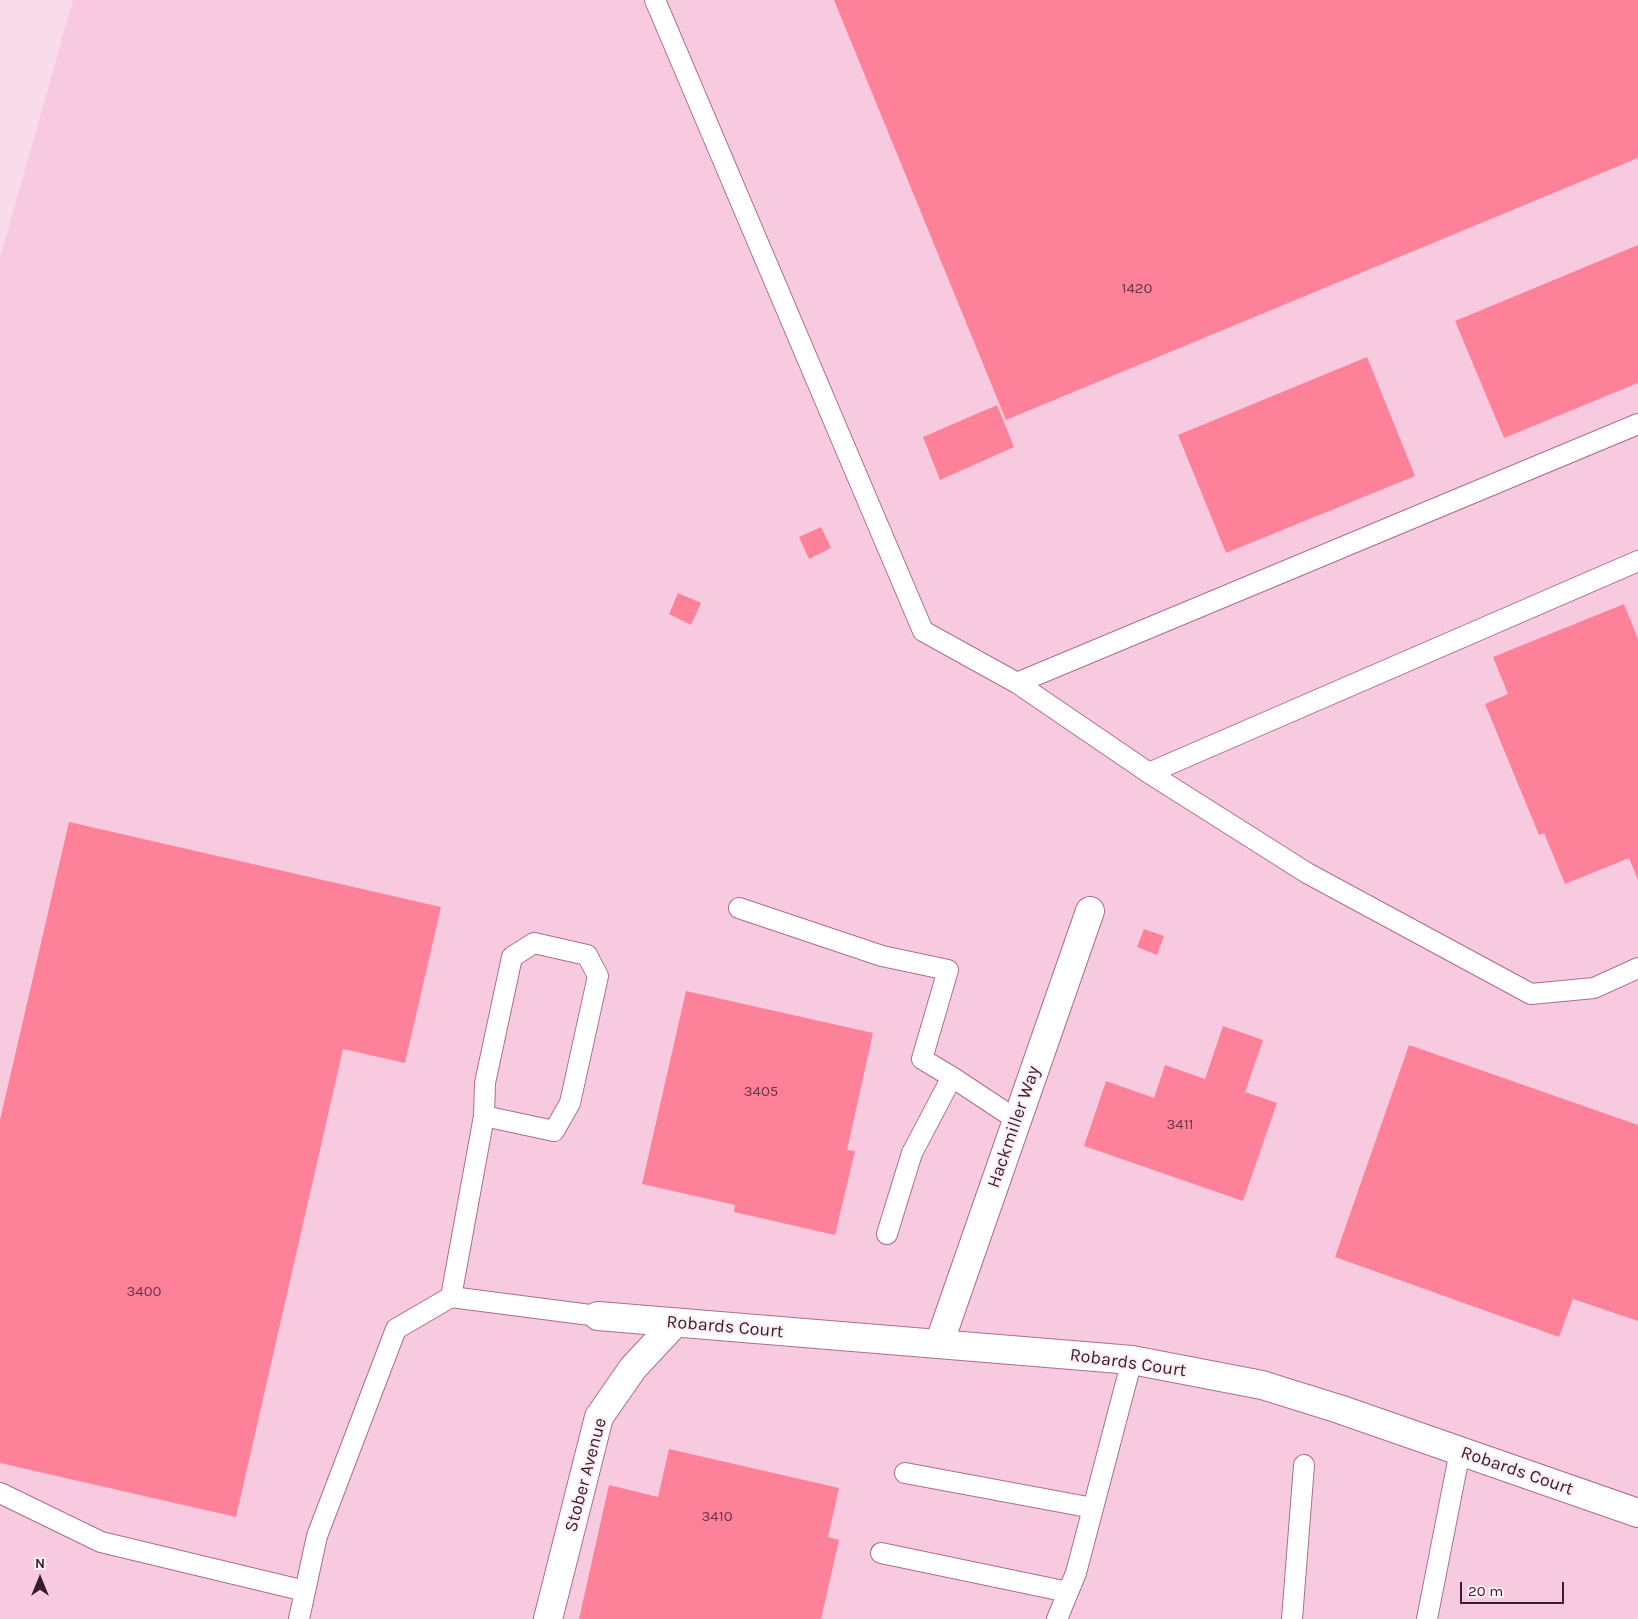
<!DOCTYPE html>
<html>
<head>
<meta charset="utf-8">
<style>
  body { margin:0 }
  #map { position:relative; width:1638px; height:1619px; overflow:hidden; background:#f8dce9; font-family:Karla,sans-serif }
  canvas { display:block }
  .north { position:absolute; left:15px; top:1554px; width:50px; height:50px; -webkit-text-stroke:4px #fceef4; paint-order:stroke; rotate:0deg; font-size:14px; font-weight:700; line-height:20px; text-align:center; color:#371d2a }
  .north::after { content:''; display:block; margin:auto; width:18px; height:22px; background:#371d2a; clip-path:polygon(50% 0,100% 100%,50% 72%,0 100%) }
  .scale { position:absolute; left:1460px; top:1582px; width:104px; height:22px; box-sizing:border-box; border:2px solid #371d2a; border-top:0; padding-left:6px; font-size:15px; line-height:18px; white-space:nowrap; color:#371d2a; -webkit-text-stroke:4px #fceef4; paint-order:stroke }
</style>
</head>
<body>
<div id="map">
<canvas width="1638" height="1619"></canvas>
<div class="north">N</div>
<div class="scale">20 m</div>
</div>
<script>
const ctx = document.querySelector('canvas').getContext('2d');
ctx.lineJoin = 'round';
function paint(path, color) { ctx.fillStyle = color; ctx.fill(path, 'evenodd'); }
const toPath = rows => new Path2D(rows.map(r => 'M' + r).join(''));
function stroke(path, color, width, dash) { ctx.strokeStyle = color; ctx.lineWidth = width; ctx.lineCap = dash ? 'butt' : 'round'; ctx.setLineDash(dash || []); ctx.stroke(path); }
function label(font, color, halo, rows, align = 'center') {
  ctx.font = font + ' Karla,sans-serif'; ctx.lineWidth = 4.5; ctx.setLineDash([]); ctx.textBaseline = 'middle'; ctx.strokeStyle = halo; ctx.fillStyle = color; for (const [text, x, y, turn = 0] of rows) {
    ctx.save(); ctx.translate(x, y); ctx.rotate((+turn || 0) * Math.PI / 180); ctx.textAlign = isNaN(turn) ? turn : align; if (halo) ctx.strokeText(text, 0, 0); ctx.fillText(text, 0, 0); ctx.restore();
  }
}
paint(toPath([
  [73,0,1638,0,1638,1619,0,1619,0,258]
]), '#f8cadf');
paint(toPath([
  [834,0,1638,0,1638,158,1006,420],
  [1638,245,1638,383,1504,438,1455,321],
  [1367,357,1415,476,1226,553,1178,435],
  [997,405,1014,447,940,480,923,437],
  [821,527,831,548,809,559,799,537],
  [678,593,701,603,691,625,669,614],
  [1624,604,1638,639,1638,880,1629,858,1565,884,1544,833,1539,835,1485,704,1508,694,1493,657],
  [69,822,441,907,405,1063,343,1049,236,1517,0,1463,0,1120],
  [1144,929,1164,936,1157,955,1137,947],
  [686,991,873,1033,847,1150,855,1151,835,1235,734,1212,735,1205,642,1184],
  [1223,1026,1263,1040,1245,1092,1277,1103,1243,1201,1084,1146,1106,1081,1154,1098,1165,1065,1205,1079],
  [1409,1045,1638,1125,1638,1321,1573,1299,1559,1337,1335,1257],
  [669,1449,839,1488,828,1537,839,1540,821,1619,579,1619,609,1485,658,1497]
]), '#fe819a');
const service = toPath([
  [655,0,923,631,1017,683,1638,424],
  [1017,683,1149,773,1307,873,1531,994,1594,988,1638,968],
  [1149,773,1638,561],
  [739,908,882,956,948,970,922,1059,952,1077],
  [887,1234,912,1153,952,1077,1017,1120],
  [451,1297,484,1116,485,1083,512,957,534,943,587,955,598,976,570,1103,554,1131,484,1116],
  [905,1473,1093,1508],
  [0,1493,101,1542,305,1591],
  [881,1553,1068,1592],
  [299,1619,317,1536,396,1329,451,1297,598,1316],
  [1057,1619,1076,1573,1132,1360],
  [1292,1619,1304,1465],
  [1427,1619,1460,1451]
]);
const minor = toPath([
  [598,1316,1132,1360,1262,1385,1339,1409,1638,1513],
  [939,1344,1090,911],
  [548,1619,599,1417,633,1368,675,1323]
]);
stroke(service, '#ac6e8d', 22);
stroke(minor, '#ac6e8d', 30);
stroke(service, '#fff', 20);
stroke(minor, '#fff', 28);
label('15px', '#693646', null, [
  ["1420",1137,289],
  ["3405",761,1092],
  ["3411",1180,1125],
  ["3400",144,1292],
  ["3410",717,1517]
]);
label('18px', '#371d2a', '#fceef4', [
  ["Hackmiller Way",1014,1127,-71],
  ["Robards Court",725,1327,5],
  ["Robards Court",1128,1363,8],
  ["Robards Court",1517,1471,19],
  ["Stober Avenue",586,1475,-75]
]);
</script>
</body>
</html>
